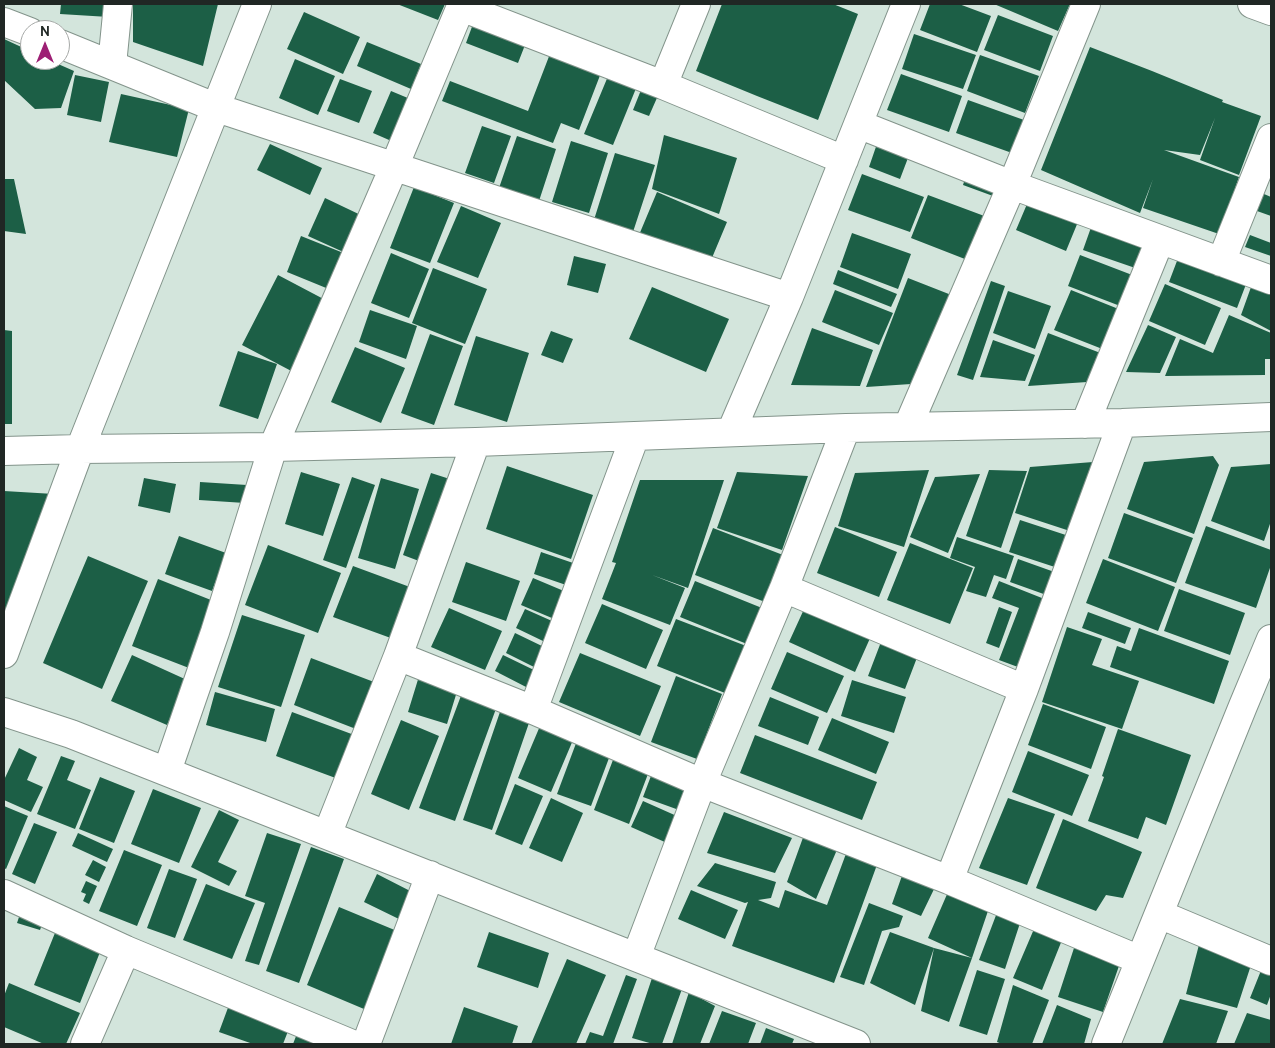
<!DOCTYPE html>
<html>
<head>
<meta charset="utf-8">
<style>
  body { margin:0 }
  #map { position:relative; width:1275px; height:1048px; overflow:hidden; background:#d3e5dc; font-family:Cabin,sans-serif }
  canvas { display:block }
  .frame { position:absolute; inset:0; border:5px solid #202724; pointer-events:none }
  .north { position:absolute; left:20px; top:20px; width:50px; height:50px; box-sizing:border-box; background:#fff; border:1px solid #a6a9a7; border-radius:50%; rotate:0deg; font-size:14px; font-weight:700; line-height:20px; text-align:center; color:#202724 }
  .north::after { content:''; display:block; margin:auto; width:18px; height:22px; background:#9d1f74; clip-path:polygon(50% 0,100% 100%,50% 72%,0 100%) }
</style>
</head>
<body>
<div id="map">
<canvas width="1275" height="1048"></canvas>
<div class="frame"></div>
<div class="north">N</div>
</div>
<script>
const ctx = document.querySelector('canvas').getContext('2d');
ctx.lineJoin = 'round';
function paint(path, color) { ctx.fillStyle = color; ctx.fill(path, 'evenodd'); }
const toPath = rows => new Path2D(rows.map(r => 'M' + r).join(''));
function stroke(path, color, width, dash) { ctx.strokeStyle = color; ctx.lineWidth = width; ctx.lineCap = dash ? 'butt' : 'round'; ctx.setLineDash(dash || []); ctx.stroke(path); }
paint(toPath([
  [61,4,110,4,109,17,60,14],
  [133,4,218,4,203,66,133,42],
  [397,4,445,4,438,20],
  [722,4,833,4,858,14,818,120,757,96,696,71],
  [930,4,959,4,991,16,977,52,920,30],
  [994,4,1070,4,1058,31],
  [304,12,360,37,343,74,287,49],
  [998,15,1053,36,1040,71,984,50],
  [473,24,525,45,518,63,466,43],
  [914,34,976,55,963,89,902,69],
  [4,39,30,51,30,60,49,60,74,71,61,108,35,109,4,80],
  [367,42,421,64,411,89,357,66],
  [553,46,604,65,579,130,561,123,553,143,442,101,450,81,528,111],
  [1090,47,1152,71,1223,100,1222,102,1261,116,1239,175,1200,160,1215,118,1200,155,1164,150,1239,177,1219,234,1143,208,1153,179,1140,213,1041,170],
  [980,55,1039,76,1025,113,967,91],
  [295,59,335,76,318,115,279,98],
  [611,69,639,81,613,145,584,134],
  [901,74,962,96,949,132,887,110],
  [75,75,109,82,101,122,67,115],
  [340,79,372,91,359,123,327,111],
  [643,85,660,91,649,116,633,110],
  [391,91,415,101,396,143,373,133],
  [121,94,189,109,177,157,109,142],
  [968,100,1024,120,1012,153,956,133],
  [482,126,511,136,494,183,465,173],
  [664,135,737,158,719,214,652,189],
  [517,136,556,149,539,201,499,188],
  [879,138,911,150,900,179,869,167],
  [571,141,608,153,589,213,552,202],
  [270,144,322,168,310,195,257,170],
  [615,153,655,165,632,235,593,223],
  [967,172,998,183,993,196,963,185],
  [862,174,924,197,910,232,848,210],
  [4,179,14,179,26,234,4,231],
  [414,187,454,203,430,263,390,248],
  [657,192,727,222,709,265,639,235],
  [1264,194,1271,197,1271,216,1257,211],
  [928,195,987,217,970,261,911,238],
  [1030,197,1080,217,1066,251,1016,230],
  [325,198,367,218,350,255,308,236],
  [461,206,501,223,478,278,437,262],
  [1094,219,1151,239,1141,270,1083,250],
  [852,233,911,254,898,289,840,267],
  [1250,235,1271,243,1271,256,1245,247],
  [301,236,351,256,336,292,287,272],
  [391,253,429,269,409,318,371,303],
  [1180,253,1248,279,1237,308,1169,282],
  [1080,255,1140,278,1128,309,1068,286],
  [574,256,606,264,598,293,567,285],
  [433,268,487,289,465,344,412,323],
  [838,270,897,294,891,307,833,284],
  [278,275,333,304,297,374,242,345],
  [1255,276,1271,285,1271,331,1241,315],
  [908,278,959,298,926,383,866,387],
  [991,281,1005,286,973,380,957,375],
  [1165,284,1221,308,1205,345,1149,321],
  [652,287,729,319,706,372,629,339],
  [835,290,893,313,879,345,822,322],
  [1071,290,1126,312,1110,352,1054,330],
  [1008,291,1051,306,1035,349,993,333],
  [370,310,417,326,406,359,359,342],
  [1229,315,1271,333,1271,359,1265,359,1265,375,1165,376,1180,339,1213,353],
  [1148,325,1176,337,1160,373,1126,372],
  [812,328,873,350,860,386,791,385],
  [4,330,12,331,12,424,4,424],
  [551,331,573,339,563,363,541,355],
  [1048,333,1111,357,1102,381,1028,386],
  [430,334,463,346,434,425,401,413],
  [476,336,529,353,507,422,454,405],
  [993,340,1035,355,1025,381,980,377],
  [355,347,405,368,381,423,331,402],
  [238,351,277,364,258,419,219,406],
  [1213,456,1219,465,1194,534,1127,509,1144,462],
  [1093,462,1076,533,1015,513,1030,467],
  [1271,464,1271,521,1264,541,1211,521,1231,467],
  [507,466,593,495,571,559,486,529],
  [929,470,904,547,838,526,855,473],
  [989,470,1027,471,1001,548,966,536],
  [301,472,340,484,323,536,285,524],
  [737,472,808,476,782,550,717,528],
  [431,473,456,481,427,564,403,555],
  [980,474,948,553,910,537,935,477],
  [352,477,375,485,346,568,323,560],
  [144,478,176,484,170,513,138,506],
  [381,478,419,489,395,569,358,558],
  [640,480,724,480,688,588,652,575,685,588,670,625,602,599,616,563,612,562],
  [200,482,247,485,245,503,199,500],
  [4,491,54,494,4,623],
  [1124,513,1193,538,1176,583,1108,558],
  [1020,520,1078,539,1067,571,1009,552],
  [1206,526,1271,550,1271,565,1256,608,1185,583],
  [835,527,897,552,879,597,817,573],
  [713,528,783,555,765,602,695,575],
  [179,536,226,553,212,591,165,574],
  [957,537,1014,556,1006,579,994,575,986,597,966,591,975,567,950,558],
  [910,543,973,568,950,624,887,600],
  [268,545,341,573,318,633,245,605],
  [541,552,576,564,569,586,534,574],
  [88,556,148,581,102,689,43,663],
  [1018,559,1060,574,1052,597,1010,582],
  [1103,559,1175,587,1158,631,1086,603],
  [466,562,520,581,506,621,452,602],
  [353,566,418,590,399,641,333,617],
  [533,578,571,594,559,621,521,605],
  [158,579,216,602,189,668,132,646],
  [695,581,762,608,747,644,680,617],
  [999,581,1052,602,1026,670,999,660,1019,608,992,598],
  [1179,589,1245,613,1230,655,1164,631],
  [602,604,663,630,646,669,585,643],
  [805,607,871,636,855,672,789,642],
  [999,607,1012,612,999,648,986,643],
  [449,608,502,631,485,670,431,647],
  [525,609,552,621,543,641,516,628],
  [1088,612,1131,628,1125,644,1082,628],
  [242,615,305,635,281,707,218,687],
  [676,619,754,649,735,697,657,666],
  [1067,627,1102,639,1092,665,1139,681,1122,729,1042,702],
  [1139,628,1229,661,1214,704,1110,667,1117,646,1131,651],
  [515,633,544,647,534,667,506,653],
  [881,642,918,655,905,689,868,676],
  [787,652,844,676,827,713,771,689],
  [580,653,661,686,640,736,559,702],
  [132,655,187,680,167,725,111,701],
  [503,655,536,671,528,688,495,671],
  [311,658,374,682,356,729,294,705],
  [420,673,459,685,447,724,408,712],
  [676,676,722,694,697,759,651,742],
  [852,680,906,697,894,733,841,716],
  [215,692,275,709,266,742,206,725],
  [462,693,497,706,455,821,419,808],
  [770,697,819,717,808,745,758,726],
  [1043,704,1106,727,1091,769,1028,745],
  [501,709,530,720,492,830,463,820],
  [292,712,357,736,341,780,276,756],
  [832,718,889,742,876,774,818,750],
  [401,720,439,736,409,810,371,794],
  [540,726,573,740,551,792,518,778],
  [1118,729,1191,755,1166,825,1146,817,1138,839,1088,821,1104,777,1102,776],
  [755,735,877,782,862,820,740,773],
  [578,738,612,750,591,806,557,794],
  [19,748,37,757,27,780,43,787,31,812,4,800,4,780],
  [1028,751,1089,775,1072,816,1012,792],
  [616,752,651,766,629,824,594,810],
  [61,756,75,761,67,780,91,790,75,829,37,814],
  [654,768,690,782,679,810,643,797],
  [100,777,135,791,114,843,79,829],
  [515,784,543,796,522,845,495,834],
  [153,789,201,808,179,863,131,844],
  [551,798,583,813,562,862,529,848],
  [1008,798,1055,814,1027,885,979,868],
  [643,801,679,817,667,843,631,827],
  [4,806,28,816,6,869,4,868],
  [219,810,239,820,218,862,237,871,229,886,191,867],
  [724,812,792,838,775,873,707,853],
  [1063,819,1142,852,1123,898,1106,895,1096,911,1036,888],
  [34,823,57,832,35,884,12,874],
  [805,832,839,845,816,899,787,882],
  [78,833,113,849,107,862,72,846],
  [267,833,301,844,259,965,245,961,265,903,245,896],
  [311,847,344,859,299,983,266,971],
  [124,850,162,865,137,926,99,911],
  [847,851,878,862,834,983,732,946,748,902,745,903,697,886,715,863,776,882,771,898,758,900,779,908,785,890,827,905],
  [93,860,106,867,99,882,85,875],
  [169,869,197,879,175,938,147,928],
  [904,870,936,885,921,916,892,904],
  [377,874,416,894,403,921,364,902],
  [86,881,97,886,89,904,83,901,86,894,81,892],
  [206,884,255,903,232,959,183,940],
  [691,890,738,910,725,939,678,919],
  [948,892,989,908,972,958,949,1022,921,1011,934,948,972,958,928,938],
  [869,903,903,916,899,927,882,931,864,985,840,977],
  [339,907,397,931,364,1009,307,985],
  [998,910,1021,920,1005,969,979,960],
  [20,914,43,922,40,930,17,923],
  [57,928,102,947,80,1003,34,985],
  [1034,929,1062,940,1042,990,1013,978],
  [489,932,549,953,538,988,477,967],
  [890,932,934,948,915,1005,870,983],
  [1200,941,1251,965,1237,1008,1186,994],
  [1074,948,1120,963,1103,1012,1058,997],
  [567,959,606,975,576,1044,531,1044],
  [1262,968,1271,972,1271,994,1267,1005,1250,998],
  [977,970,1005,979,987,1035,959,1026],
  [626,975,637,979,613,1044,585,1044,590,1032,603,1036],
  [652,978,682,989,662,1044,653,1044,632,1038],
  [9,983,80,1013,66,1044,44,1044,4,1027,4,996],
  [1013,985,1049,1000,1032,1044,1002,1044,997,1042],
  [689,992,715,1006,700,1044,672,1044],
  [1180,999,1228,1011,1216,1044,1162,1044],
  [229,1005,290,1026,283,1044,253,1044,219,1032],
  [1057,1005,1091,1019,1084,1044,1042,1044],
  [464,1007,518,1026,512,1044,451,1044],
  [722,1011,756,1023,748,1044,709,1044],
  [1247,1013,1271,1020,1271,1044,1234,1044],
  [766,1028,794,1039,792,1044,760,1044],
  [298,1031,321,1044,293,1044]
]), '#1c5f46');
const minor = toPath([
  [1252,4,1271,11],
  [461,7,663,85,844,160],
  [4,22,30,32],
  [60,44,217,108,789,297],
  [112,65,118,4],
  [663,85,696,4],
  [858,124,1012,185,1271,280],
  [1221,262,1271,138],
  [1085,424,1160,240],
  [908,426,1012,185,1086,4],
  [731,432,789,297,906,4],
  [4,451,80,449,273,447,476,442,846,428,1122,423,1271,417],
  [784,588,1024,689],
  [4,654,80,449,257,4],
  [398,656,533,710,702,783,949,880,1140,960],
  [533,710,635,436],
  [4,712,71,734,856,1044],
  [167,771,215,632,273,447,394,167,462,4],
  [327,835,398,656,476,442],
  [949,880,1024,689,1122,423],
  [4,894,126,950,352,1044],
  [1159,914,1271,961],
  [636,957,702,783,784,588,846,428],
  [85,1044,126,950],
  [366,1044,430,875],
  [1106,1044,1243,706,1271,639]
]);
stroke(minor, '#83948b', 30);
stroke(minor, '#fff', 28);
</script>
</body>
</html>
